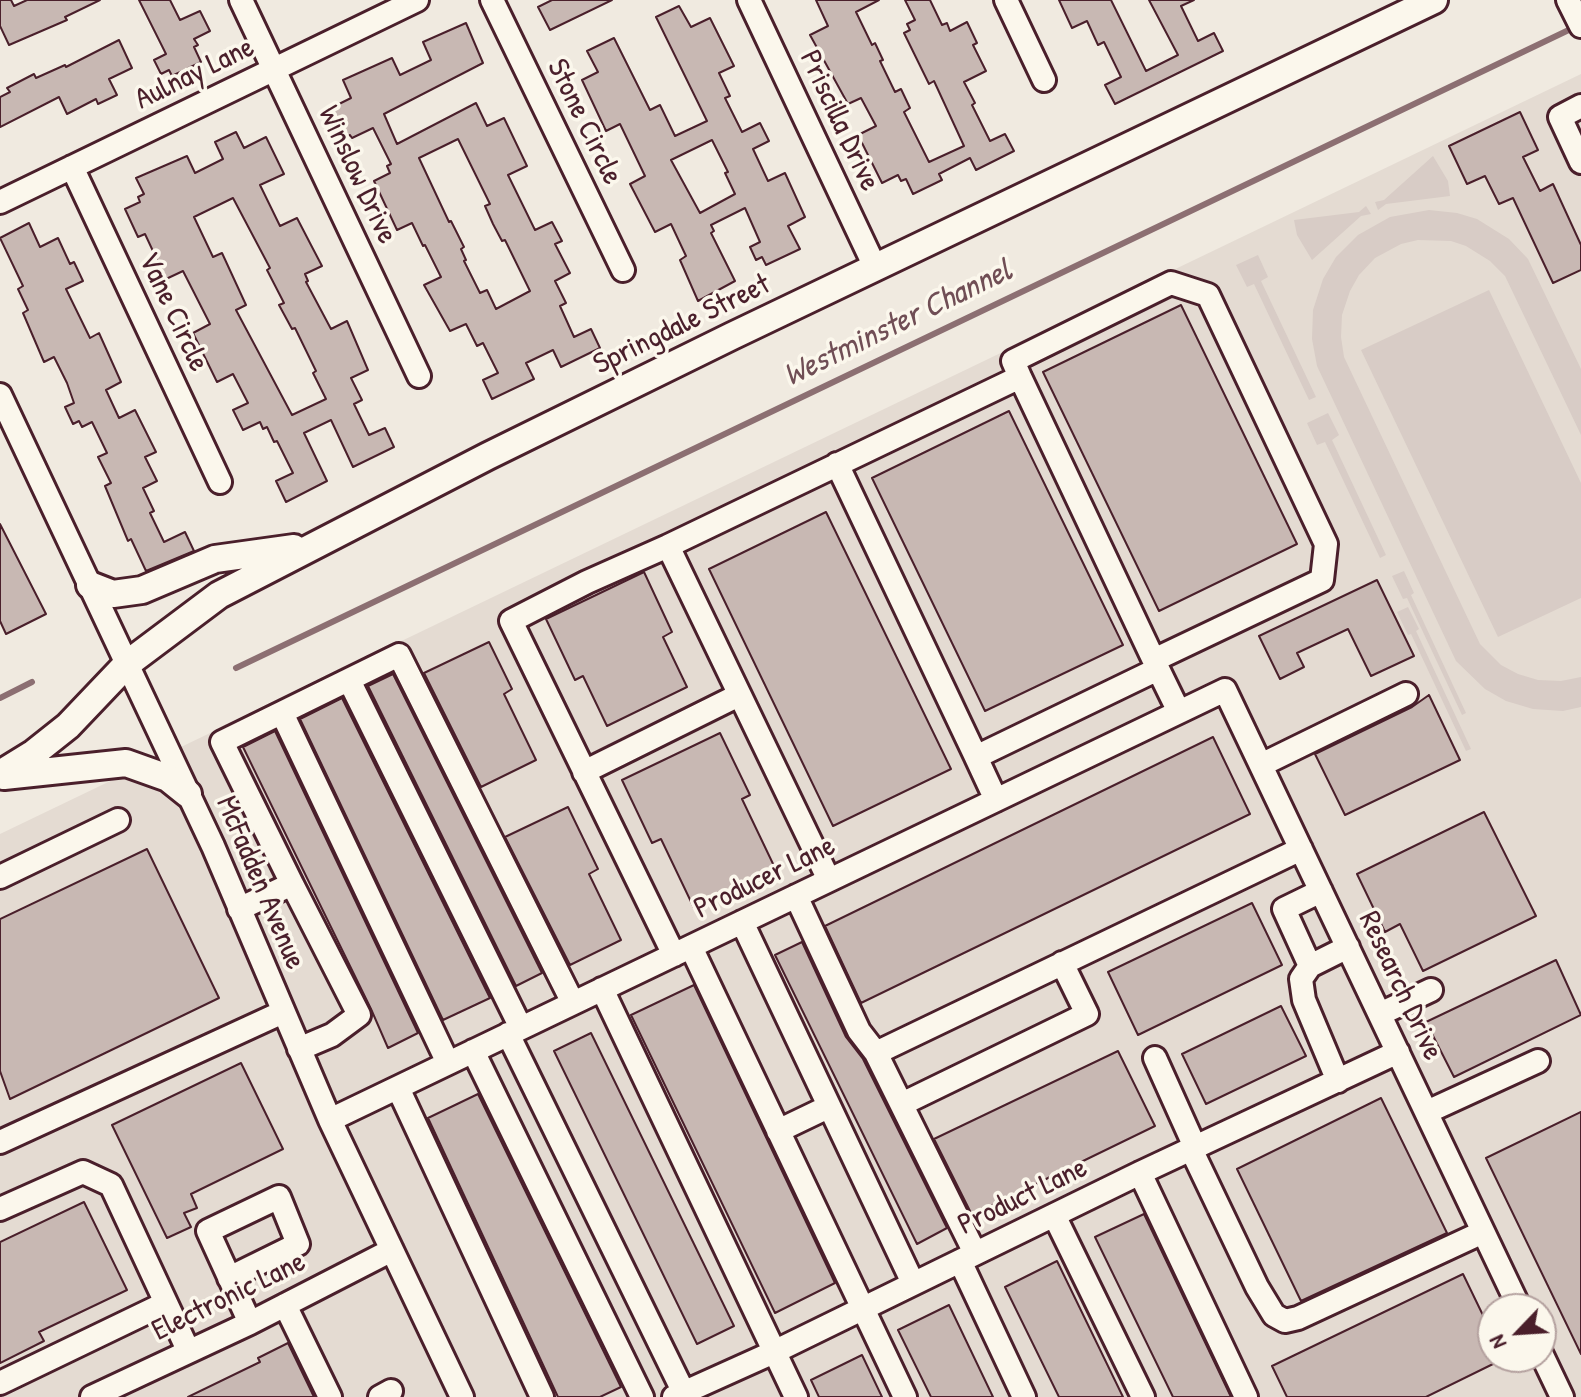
<!DOCTYPE html>
<html>
<head>
<meta charset="utf-8">
<style>
  body { margin:0 }
  #map { position:relative; width:1581px; height:1397px; overflow:hidden; background:#f0eae0; font-family:"Patrick Hand",sans-serif }
  canvas { display:block }
  .north { position:absolute; left:1477px; top:1293px; width:80px; height:80px; box-sizing:border-box; background:#fbf7ec; border:2px solid #b4a19f; border-radius:50%; rotate:245deg; font-size:22px; font-weight:700; line-height:32px; text-align:center; color:#4a1f2b }
  .north::after { content:''; display:block; margin:auto; width:28px; height:36px; background:#4a1f2b; clip-path:polygon(50% 0,100% 100%,50% 72%,0 100%) }
</style>
</head>
<body>
<div id="map">
<canvas width="1581" height="1397"></canvas>
<div class="north">N</div>
</div>
<script>
const ctx = document.querySelector('canvas').getContext('2d');
ctx.lineJoin = 'round';
function paint(path, color) { ctx.fillStyle = color; ctx.fill(path, 'evenodd'); }
const toPath = rows => new Path2D(rows.map(r => 'M' + r).join(''));
function stroke(path, color, width, dash) { ctx.strokeStyle = color; ctx.lineWidth = width; ctx.lineCap = dash ? 'butt' : 'round'; ctx.setLineDash(dash || []); ctx.stroke(path); }
function label(font, color, halo, rows, align = 'center') {
  ctx.font = font + ' "Patrick Hand",sans-serif'; ctx.lineWidth = 7; ctx.setLineDash([]); ctx.textBaseline = 'middle'; ctx.strokeStyle = halo; ctx.fillStyle = color; for (const [text, x, y, turn = 0] of rows) {
    ctx.save(); ctx.translate(x, y); ctx.rotate((+turn || 0) * Math.PI / 180); ctx.textAlign = isNaN(turn) ? turn : align; if (halo) ctx.strokeText(text, 0, 0); ctx.fillText(text, 0, 0); ctx.restore();
  }
}
paint(toPath([
  [1581,74,1581,1397,0,1397,0,834],
  [1493,1309,1541,1309,1541,1357,1493,1357]
]), '#e4dbd2');
paint(toPath([
  [1433,156,1448,181,1450,196,1386,204,1378,210,1375,202,1384,200],
  [1366,206,1371,214,1361,216,1312,260,1297,235,1294,220,1359,212],
  [1429,210,1457,213,1477,219,1509,239,1528,259,1581,369,1581,435,1505,276,1490,261,1466,246,1451,241,1418,240,1401,244,1375,258,1359,275,1350,291,1342,315,1341,337,1344,357,1480,644,1501,665,1518,674,1538,680,1561,681,1581,677,1581,707,1563,711,1533,709,1506,701,1485,689,1456,661,1317,366,1312,339,1313,310,1323,279,1336,257,1358,235,1390,217],
  [1258,255,1268,277,1261,281,1316,397,1309,400,1254,284,1247,287,1236,265],
  [1489,290,1581,483,1581,598,1498,637,1361,350],
  [1328,413,1339,435,1332,440,1386,555,1380,558,1325,442,1317,445,1307,423],
  [1404,571,1414,593,1411,595,1466,713,1462,715,1407,598,1403,599,1392,576],
  [1408,607,1419,629,1416,631,1471,749,1466,751,1411,634,1408,635,1397,612]
]), '#d8ccc6');
stroke(toPath([
  [236,668,1575,27],
  [0,698,32,682]
]), '#8c6f72', 6);
const building = toPath([
  [0,0,11,0,14,6,27,0,100,0,65,17,67,20,9,45,0,26,0,0],
  [139,0,170,0,180,20,200,11,210,31,194,39,198,45,194,47,201,62,172,76,169,70,161,74,154,60,166,54,139,0],
  [552,0,612,0,550,30,538,7,552,0],
  [816,0,879,0,856,12,872,45,875,43,883,60,880,61,895,92,901,89,910,108,904,112,929,162,964,146,934,81,929,84,904,33,910,30,907,24,915,20,905,0,930,0,942,25,947,23,950,31,967,22,977,43,973,45,986,71,964,82,975,103,972,105,990,141,1005,134,1014,151,976,170,970,158,939,174,942,180,913,194,906,179,901,181,898,175,882,183,858,135,876,126,861,98,848,104,810,35,828,26,816,0],
  [1059,0,1111,0,1146,71,1178,55,1149,0,1194,0,1181,6,1198,41,1214,33,1223,51,1115,104,1105,85,1121,77,1104,42,1098,45,1087,21,1072,28,1059,0],
  [679,6,691,27,710,18,734,66,719,73,730,96,725,98,742,132,760,123,769,141,753,149,768,181,785,173,805,217,788,226,800,249,766,265,762,257,756,260,750,247,760,242,745,208,711,225,714,231,711,233,735,281,698,301,680,260,686,256,671,224,655,232,630,184,645,176,620,124,606,131,582,80,598,72,587,51,614,38,650,110,660,105,675,136,707,121,656,17,679,6],
  [712,140,728,172,725,173,735,194,700,213,671,160,712,140],
  [466,23,483,63,384,114,397,144,476,103,487,126,504,118,527,166,508,175,535,230,552,222,562,241,555,244,570,273,555,281,566,303,560,306,574,337,591,329,600,348,561,367,553,350,526,363,534,379,492,399,483,380,498,373,483,343,477,346,466,324,450,331,424,285,441,277,425,245,423,246,412,223,397,230,374,181,390,173,387,166,391,164,373,128,352,138,350,135,345,137,331,108,351,98,343,80,392,58,400,75,431,60,423,42,466,23],
  [458,139,490,204,485,206,493,224,502,241,505,240,530,291,496,309,487,290,480,293,464,261,466,260,461,249,464,247,451,221,449,222,419,158,458,139],
  [119,40,132,68,109,79,117,95,98,104,96,99,67,114,59,97,0,127,0,97,10,92,7,88,34,74,36,78,65,65,66,67,119,40],
  [1520,112,1538,150,1523,157,1540,191,1553,184,1581,245,1581,270,1553,283,1513,198,1499,204,1485,176,1467,184,1449,146,1520,112],
  [236,132,244,148,266,137,284,174,260,185,280,226,297,218,311,245,322,266,305,274,308,281,306,282,331,329,347,321,368,370,351,378,362,400,354,404,369,435,385,428,394,447,353,467,331,420,304,433,327,481,286,502,276,481,293,473,277,441,274,442,267,427,263,429,260,422,243,430,233,410,248,403,233,374,217,382,193,333,210,324,183,271,166,279,145,234,138,237,125,209,140,202,138,197,144,194,136,178,187,156,195,173,223,159,215,142,236,132],
  [233,198,270,268,267,270,284,303,279,305,292,329,295,328,316,371,313,373,326,399,292,415,236,310,246,305,222,253,213,257,194,217,233,198],
  [29,223,40,247,58,238,70,264,74,262,83,281,66,289,90,338,99,333,121,382,106,390,119,418,135,410,156,452,145,457,157,481,143,488,154,511,150,513,164,542,185,532,194,551,146,571,131,539,128,541,105,486,111,483,98,457,107,453,92,422,82,427,79,421,73,424,65,407,74,403,67,383,54,357,44,362,23,313,28,310,18,289,23,286,0,238,29,223],
  [1181,305,1297,544,1159,611,1043,372,1181,305],
  [1009,411,1123,645,985,711,872,478,1009,411],
  [826,512,951,769,833,826,709,569,826,512],
  [0,524,46,614,6,634,0,621,0,524],
  [644,572,672,632,663,637,687,687,607,726,583,676,575,680,546,619,644,572],
  [1377,580,1414,656,1371,676,1348,629,1297,653,1304,667,1280,679,1259,636,1377,580],
  [489,642,512,689,504,694,536,760,481,787,424,673,489,642],
  [393,674,542,973,516,986,368,686,393,674],
  [1429,695,1460,760,1345,815,1315,754,1412,707,1429,695],
  [342,698,490,998,443,1020,300,719,342,698],
  [275,731,418,1033,388,1048,371,1009,243,747,275,731],
  [720,733,750,795,742,799,775,868,694,908,661,839,652,843,622,780,720,733],
  [1213,737,1250,814,861,1003,825,926,1213,737],
  [568,807,598,869,589,874,621,940,570,965,505,837,568,807],
  [1484,812,1536,916,1423,971,1400,924,1385,932,1357,874,1484,812],
  [147,849,219,998,10,1099,0,1071,0,919,147,849],
  [1252,903,1282,965,1138,1035,1108,972,1252,903],
  [802,942,846,1037,863,1059,947,1228,917,1244,775,955,802,942],
  [1556,960,1581,1015,1454,1077,1426,1022,1556,960],
  [694,985,835,1283,775,1313,631,1015,694,985],
  [1281,1006,1306,1056,1206,1104,1182,1054,1281,1006],
  [591,1033,734,1326,697,1344,554,1051,591,1033],
  [1118,1051,1155,1126,972,1215,934,1139,1118,1051],
  [241,1063,283,1149,191,1194,197,1208,184,1213,191,1227,167,1238,112,1125,241,1063],
  [478,1094,621,1387,600,1397,558,1397,428,1118,478,1094],
  [1381,1098,1447,1233,1301,1301,1237,1169,1381,1098],
  [1581,1112,1581,1354,1486,1158,1581,1112],
  [84,1202,127,1290,39,1332,44,1341,0,1363,0,1242,84,1202],
  [1144,1214,1231,1397,1173,1397,1095,1237,1144,1214],
  [1057,1261,1123,1397,1059,1397,1005,1287,1057,1261],
  [1463,1274,1493,1336,1493,1364,1426,1397,1287,1397,1272,1366,1463,1274],
  [949,1305,993,1397,931,1397,898,1330,949,1305],
  [288,1343,314,1397,188,1397,260,1362,258,1358,288,1343],
  [862,1355,882,1397,819,1397,811,1380,862,1355]
]);
paint(building, '#c8b8b3');
stroke(building, '#4a1f2b', 2);
const minor = toPath([
  [241,0,419,376],
  [492,0,623,270],
  [749,0,875,267],
  [1006,0,1044,80],
  [1568,0,1581,26],
  [1581,106,1560,117,1581,162],
  [72,167,220,482],
  [0,202,417,0],
  [0,395,213,846,330,1120,462,1397],
  [837,464,976,757],
  [668,546,1020,377],
  [1154,660,1322,580,1326,544,1208,295,1171,283,1013,361,1020,377,1158,669,1179,712],
  [349,680,521,1028],
  [282,713,448,1063],
  [1261,765,1406,694],
  [584,772,739,695],
  [996,800,976,757,1158,669],
  [0,877,118,820],
  [292,884,222,742,399,655,573,1003],
  [796,896,859,1031,876,1053],
  [239,909,292,884,359,1015,332,1035,299,1049],
  [742,922,913,1283],
  [691,947,905,1397],
  [674,955,511,621,587,582,668,546,829,880],
  [1310,966,1284,909,1321,891],
  [602,989,796,1397],
  [1380,1014,1431,990],
  [508,1034,684,1393],
  [473,1051,642,1397],
  [1155,1058,1195,1147],
  [1338,1081,1304,1000,1301,979,1310,966,1348,947],
  [398,1088,542,1397],
  [902,1104,1087,1014,1062,963],
  [1427,1112,1538,1061],
  [330,1120,1225,690,1520,1309],
  [778,1131,828,1107],
  [0,1142,283,1012],
  [1191,1149,1257,1287,1274,1315,1285,1321,1298,1318,1483,1232],
  [1140,1173,1246,1397],
  [0,1209,83,1172,111,1185,188,1350],
  [1054,1215,1143,1397],
  [975,1253,876,1053,1301,849],
  [960,1261,1024,1397],
  [229,1278,298,1244,279,1197,208,1231,250,1323],
  [285,1305,330,1397],
  [1541,1353,1562,1397],
  [0,1383,166,1303],
  [92,1397,250,1323,392,1250],
  [380,1397,391,1391],
  [674,1397,774,1352,1140,1173,1398,1052]
]);
const major = toPath([
  [90,585,113,594,142,590,215,559,294,548],
  [0,774,34,753,68,726,127,664,219,595,488,456,732,336,1434,0],
  [4,776,126,763,168,778,188,794]
]);
stroke(minor, '#4a1f2b', 28);
stroke(major, '#4a1f2b', 32);
stroke(minor, '#fbf7ec', 22);
stroke(major, '#fbf7ec', 26);
label('30px', '#4a1f2b', '#fbf7ec', [
  ["Aulnay Lane",195,74,-26],
  ["Priscilla Drive",839,121,65],
  ["Stone Circle",584,122,64],
  ["Winslow Drive",357,175,65],
  ["Vane Circle",173,312,65],
  ["Springdale Street",682,325,-26],
  ["Producer Lane",765,878,-26],
  ["McFadden Avenue",260,883,67],
  ["Research Drive",1400,986,65],
  ["Product Lane",1023,1197,-26],
  ["Electronic Lane",229,1297,-26]
]);
label('italic 32px', '#704e55', '#fbf7ec', [
  ["Westminster Channel",898,324,-26]
]);
</script>
</body>
</html>
